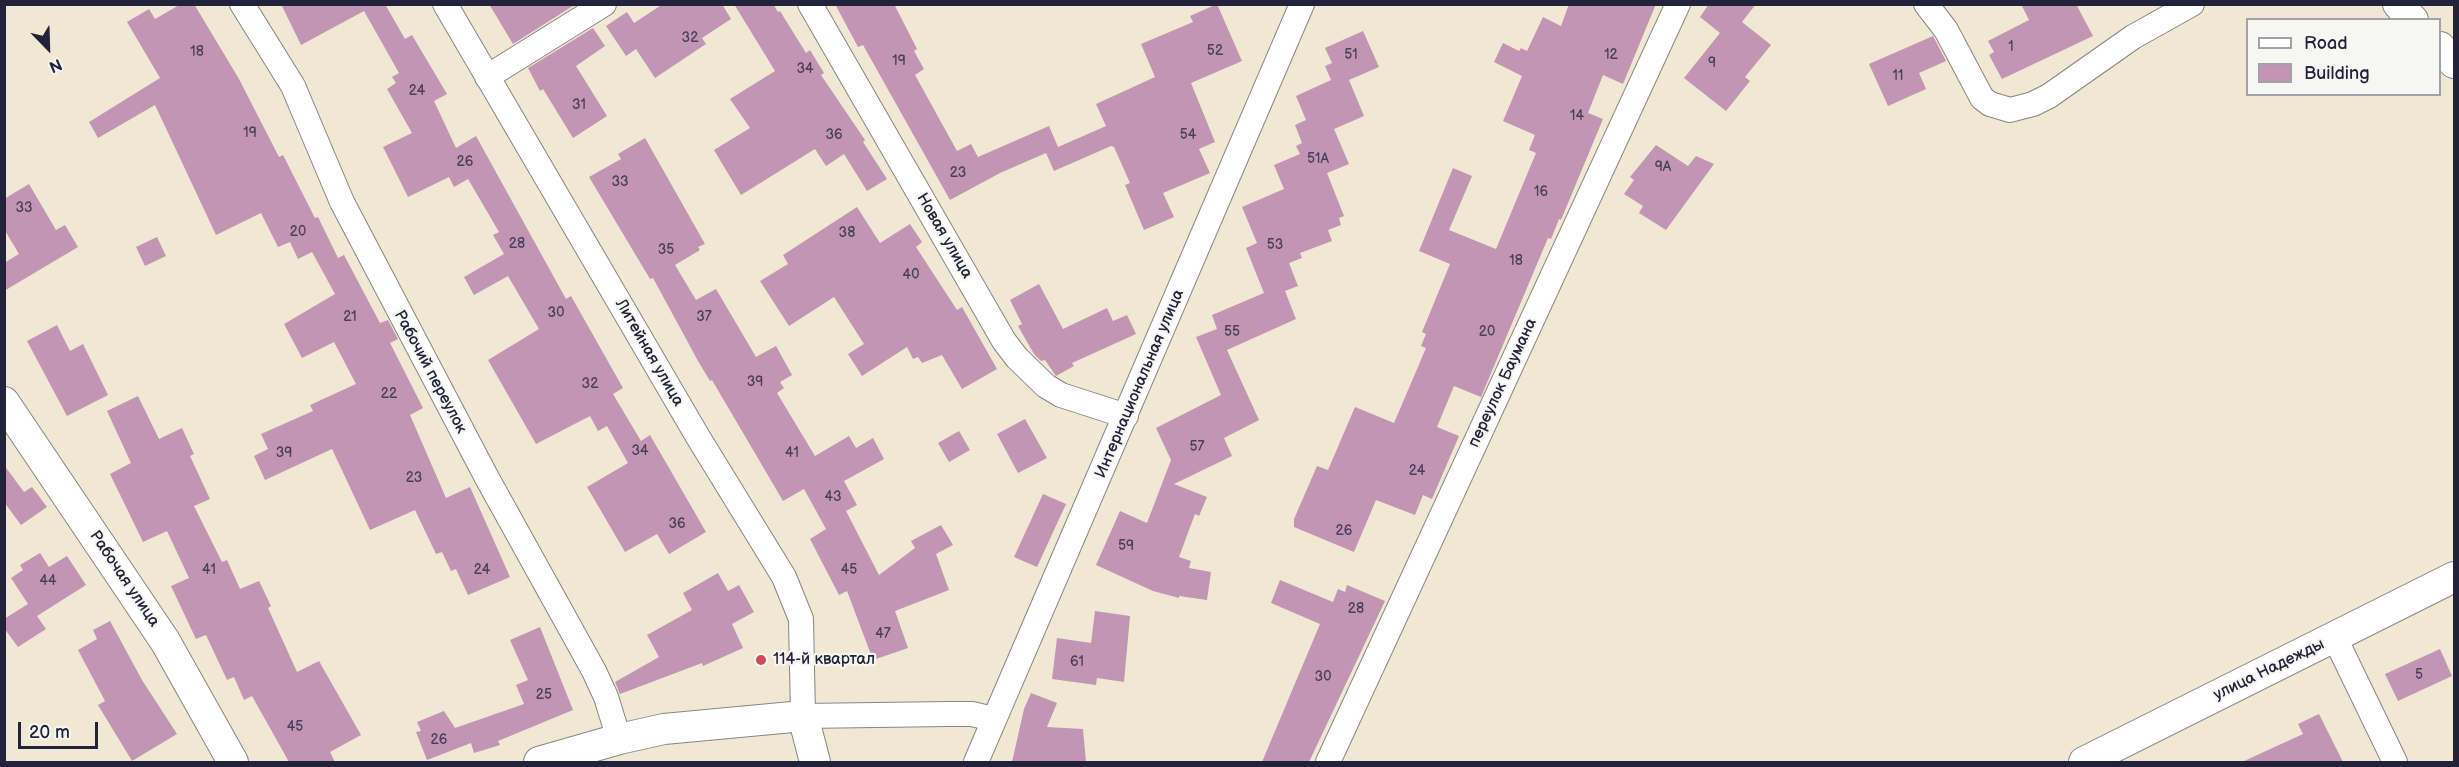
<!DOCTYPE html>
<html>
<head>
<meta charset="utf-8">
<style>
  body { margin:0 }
  #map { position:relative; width:2459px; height:767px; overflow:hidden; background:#f0e8d2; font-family:"Balsamiq Sans",sans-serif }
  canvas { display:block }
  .frame { position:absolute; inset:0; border:6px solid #22223b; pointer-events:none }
  .legend { position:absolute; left:2246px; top:18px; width:195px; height:78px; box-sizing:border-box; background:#f6f6f2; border:2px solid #a1a1a9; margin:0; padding:8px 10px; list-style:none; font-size:18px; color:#22223b }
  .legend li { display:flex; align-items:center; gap:12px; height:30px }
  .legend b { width:30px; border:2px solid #a1a1a9 }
  .north { position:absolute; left:18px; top:18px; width:60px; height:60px; -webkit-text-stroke:4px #f6f6f2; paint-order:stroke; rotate:157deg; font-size:16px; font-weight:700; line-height:24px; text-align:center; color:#22223b }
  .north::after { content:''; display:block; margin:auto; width:21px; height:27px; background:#22223b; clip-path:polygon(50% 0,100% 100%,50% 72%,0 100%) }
  .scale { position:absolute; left:18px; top:722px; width:80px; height:27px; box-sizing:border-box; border:3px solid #22223b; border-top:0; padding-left:8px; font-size:18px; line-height:21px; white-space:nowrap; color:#22223b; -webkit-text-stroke:4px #f6f6f2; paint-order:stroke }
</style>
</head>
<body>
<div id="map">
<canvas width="2459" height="767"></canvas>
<div class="frame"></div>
<ul class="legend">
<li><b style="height:8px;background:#fff"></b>Road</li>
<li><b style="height:16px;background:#c295b4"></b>Building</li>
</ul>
<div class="north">N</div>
<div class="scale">20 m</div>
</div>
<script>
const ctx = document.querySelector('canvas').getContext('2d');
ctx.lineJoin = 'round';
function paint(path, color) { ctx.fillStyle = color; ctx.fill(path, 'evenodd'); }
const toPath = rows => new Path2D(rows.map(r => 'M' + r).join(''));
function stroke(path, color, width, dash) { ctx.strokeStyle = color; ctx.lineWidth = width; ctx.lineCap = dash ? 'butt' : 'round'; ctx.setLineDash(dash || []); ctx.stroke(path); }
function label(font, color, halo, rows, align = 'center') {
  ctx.font = font + ' "Balsamiq Sans",sans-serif'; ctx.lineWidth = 4.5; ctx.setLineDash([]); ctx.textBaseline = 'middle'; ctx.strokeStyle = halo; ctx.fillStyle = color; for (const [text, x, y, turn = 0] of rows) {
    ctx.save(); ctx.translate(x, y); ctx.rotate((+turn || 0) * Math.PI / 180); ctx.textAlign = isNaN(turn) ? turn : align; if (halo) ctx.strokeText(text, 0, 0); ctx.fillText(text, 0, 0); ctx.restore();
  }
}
paint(toPath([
  [181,4,194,4,239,79,279,157,283,155,315,218,318,217,338,258,344,255,380,323,388,320,398,339,390,343,423,408,410,415,446,498,470,487,510,577,468,595,456,569,451,571,442,552,436,554,415,510,370,530,332,449,265,480,254,456,268,449,261,434,313,411,310,405,356,384,334,342,302,358,284,324,335,294,312,252,298,259,290,242,278,247,261,213,216,235,155,105,98,138,89,122,160,78,127,22,149,9,155,19],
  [281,4,385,4,405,39,412,35,447,94,434,101,456,148,476,136,566,299,571,296,623,388,613,394,641,441,650,435,706,532,669,554,657,534,625,552,587,487,628,463,607,426,598,431,590,416,536,444,488,360,539,329,508,276,474,295,464,277,504,254,493,235,499,232,468,179,454,187,449,177,408,197,383,147,412,133,387,89,396,83,392,77,399,73,364,11,301,45],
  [489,4,576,4,513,44],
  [663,4,722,4,731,19,702,38,706,44,655,78,636,49,626,56,606,26,627,12,634,23],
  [734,4,773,4,778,12,780,11,806,53,810,50,824,73,821,75,865,140,863,142,887,179,867,191,844,154,826,166,815,149,741,195,714,150,750,128,730,99,775,71],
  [835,4,894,4,917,49,914,51,924,69,915,75,957,151,971,144,978,157,1049,126,1058,147,1106,126,1096,104,1155,77,1141,44,1193,22,1190,16,1217,4,1242,61,1191,83,1215,142,1199,149,1210,173,1163,193,1174,217,1144,230,1125,185,1130,183,1114,147,1111,146,1054,171,1046,153,1000,173,950,200,863,45,858,47],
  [1569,4,1656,4,1623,84,1603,75,1588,113,1603,119,1561,220,1559,219,1551,239,1548,238,1481,397,1454,386,1437,427,1459,436,1432,499,1423,495,1415,515,1376,500,1354,552,1294,527,1294,519,1317,466,1328,470,1355,407,1394,423,1426,348,1421,346,1426,334,1422,332,1450,264,1419,251,1453,168,1472,176,1449,230,1496,249,1536,153,1529,150,1535,135,1503,121,1522,76,1494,62,1503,43,1519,51,1521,48,1527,51,1543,17,1561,26],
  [1709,4,1756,4,1742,22,1771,45,1745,77,1750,81,1726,111,1684,78,1720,33,1700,17],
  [2021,4,2076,4,2093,36,2002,79,1989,55,1994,52,1988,41,2029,20],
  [593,28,605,46,576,66,607,116,573,138,543,89,540,91,528,68],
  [1363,31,1379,67,1349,80,1364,116,1334,129,1349,164,1327,173,1344,216,1339,218,1341,225,1328,230,1332,241,1300,253,1302,258,1289,263,1298,286,1285,291,1296,319,1227,350,1259,420,1224,438,1232,456,1174,484,1207,497,1199,516,1195,514,1179,557,1191,561,1189,568,1211,572,1207,600,1179,596,1179,598,1153,591,1096,565,1120,511,1147,523,1171,460,1156,428,1221,395,1196,337,1217,329,1212,315,1264,293,1246,248,1257,243,1242,207,1284,189,1274,165,1300,154,1296,146,1302,143,1295,125,1306,120,1296,96,1331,80,1325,66,1332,63,1325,48],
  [1933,36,1946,61,1919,73,1926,89,1888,106,1869,64],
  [645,138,705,244,698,247,700,250,675,265,696,300,716,289,756,357,776,346,792,375,780,382,784,388,777,393,815,456,849,436,856,448,873,438,884,459,844,481,857,505,846,511,879,575,915,548,911,541,941,525,953,545,936,554,949,590,895,611,908,648,873,660,847,591,839,595,810,539,826,529,804,489,783,501,712,380,710,381,698,361,653,278,650,279,589,177,621,159,618,154],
  [1656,145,1688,166,1696,156,1714,164,1666,230,1639,213,1643,206,1624,194,1634,180,1630,177],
  [29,184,56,230,65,225,78,247,4,291,4,263,19,254,4,229,4,199],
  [857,207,880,243,910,224,922,242,916,247,957,310,962,307,997,369,962,389,942,355,922,363,918,357,913,359,907,347,862,376,848,354,864,344,834,297,789,326,760,281,788,264,783,255],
  [157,237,166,256,145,266,136,247],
  [1039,284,1063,329,1107,308,1113,321,1127,315,1136,334,1072,363,1074,366,1056,376,1045,360,1041,361,1034,354,1018,326,1022,324,1010,300],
  [57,325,70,351,83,344,108,395,67,416,27,341],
  [138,396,159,439,182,428,194,454,190,456,210,499,194,506,222,562,227,560,240,589,259,581,271,606,268,608,297,672,319,661,361,735,330,752,335,762,289,762,252,696,244,700,234,677,227,680,206,635,196,639,171,586,189,578,167,531,143,542,110,474,131,463,107,411],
  [1025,419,1047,458,1018,473,997,434],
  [959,431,970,450,949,462,938,443],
  [4,465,24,492,32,487,47,507,21,525,4,502],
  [1043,494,1066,504,1037,567,1014,557],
  [40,553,49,567,67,556,86,585,37,616,46,629,18,647,4,628,4,619,28,604,11,578,23,570,20,565],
  [718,573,728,591,739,585,754,612,732,624,743,648,703,666,702,663,620,694,615,682,659,657,647,635,692,610,683,593],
  [1280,580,1333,602,1338,589,1345,592,1347,585,1385,601,1309,762,1262,762,1320,624,1271,603],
  [1095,611,1130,616,1124,682,1097,678,1096,685,1052,679,1057,638,1091,643],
  [110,621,142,680,177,734,132,761,98,705,105,701,78,650,97,639,93,630],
  [540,627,573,710,498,741,500,745,474,753,471,743,427,760,416,732,421,731,417,722,444,711,455,728,524,704,516,685,528,680,510,640],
  [2440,649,2452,676,2398,701,2385,674],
  [1031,693,1057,703,1047,727,1083,729,1086,762,1012,762,1024,709],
  [2319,714,2343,762,2242,762,2303,734,2298,724]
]), '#c295b4');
const minor = toPath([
  [242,4,293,86,342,202,487,478,594,671,606,697,619,739],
  [445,4,698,437,784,577,801,619,803,716,949,714,972,714,993,719],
  [810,4,1004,341,1017,358,1046,386,1061,395,1126,416],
  [1926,4,1946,30,1982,98,1990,104,2010,110,2033,104,2049,96,2133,37,2192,4],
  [487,77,604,4],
  [2335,638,2395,762],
  [976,762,1302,4],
  [1328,762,1678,4]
]);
const tertiary = toPath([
  [2398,4,2413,20],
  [2440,47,2454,63],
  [4,402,165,641,233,762],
  [539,762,619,739,664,729,803,716,815,762],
  [2084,762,2454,577]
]);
stroke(minor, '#898586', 26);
stroke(tertiary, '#898586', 32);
stroke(minor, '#fff', 24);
stroke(tertiary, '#fff', 30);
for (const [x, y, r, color] of [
  [761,660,6,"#d1495b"]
]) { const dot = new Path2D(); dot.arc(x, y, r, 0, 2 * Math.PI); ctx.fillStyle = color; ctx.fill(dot); stroke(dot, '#f6f6f2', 2); }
label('14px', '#4a3f59', null, [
  ["32",690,38],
  ["1",2011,47],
  ["52",1215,51],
  ["18",197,52],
  ["51",1351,55],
  ["12",1611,55],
  ["19",899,61],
  ["9",1712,63],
  ["34",805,69],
  ["11",1898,76],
  ["24",417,91],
  ["31",579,105],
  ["14",1577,116],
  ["19",250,133],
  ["36",834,135],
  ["54",1188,135],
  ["51А",1318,159],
  ["26",465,162],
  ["9А",1663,167],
  ["23",958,173],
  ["33",620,182],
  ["16",1541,192],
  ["33",24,208],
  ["20",298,232],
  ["38",847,233],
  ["28",517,244],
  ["53",1275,245],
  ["35",666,250],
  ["18",1516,261],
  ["40",911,275],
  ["30",556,313],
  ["21",350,317],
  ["37",704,317],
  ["55",1232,332],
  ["20",1487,332],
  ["39",755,382],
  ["32",590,384],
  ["22",389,394],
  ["57",1197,447],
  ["34",640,451],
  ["39",284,453],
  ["41",792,453],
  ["24",1417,471],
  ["23",414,478],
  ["43",833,497],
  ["36",677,524],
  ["26",1344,531],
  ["59",1126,546],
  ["41",209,570],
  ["24",482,570],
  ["45",849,570],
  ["44",48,581],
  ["28",1356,609],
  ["47",883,634],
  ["61",1077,662],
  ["5",2419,675],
  ["30",1323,677],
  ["25",544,695],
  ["45",295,727],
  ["26",439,740]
]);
label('16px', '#22223b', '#f6f6f2', [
  ["Новая улица",944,236,60],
  ["Литейная улица",649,353,60],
  ["Рабочий переулок",430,372,62],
  ["переулок Баумана",1503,383,-65],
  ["Интернациональная улица",1140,384,-67],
  ["Рабочая улица",124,579,56],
  ["улица Надежды",2269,670,-26]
]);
label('16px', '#22223b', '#f6f6f2', [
  ["114-й квартал",773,660]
], 'left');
</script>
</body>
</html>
